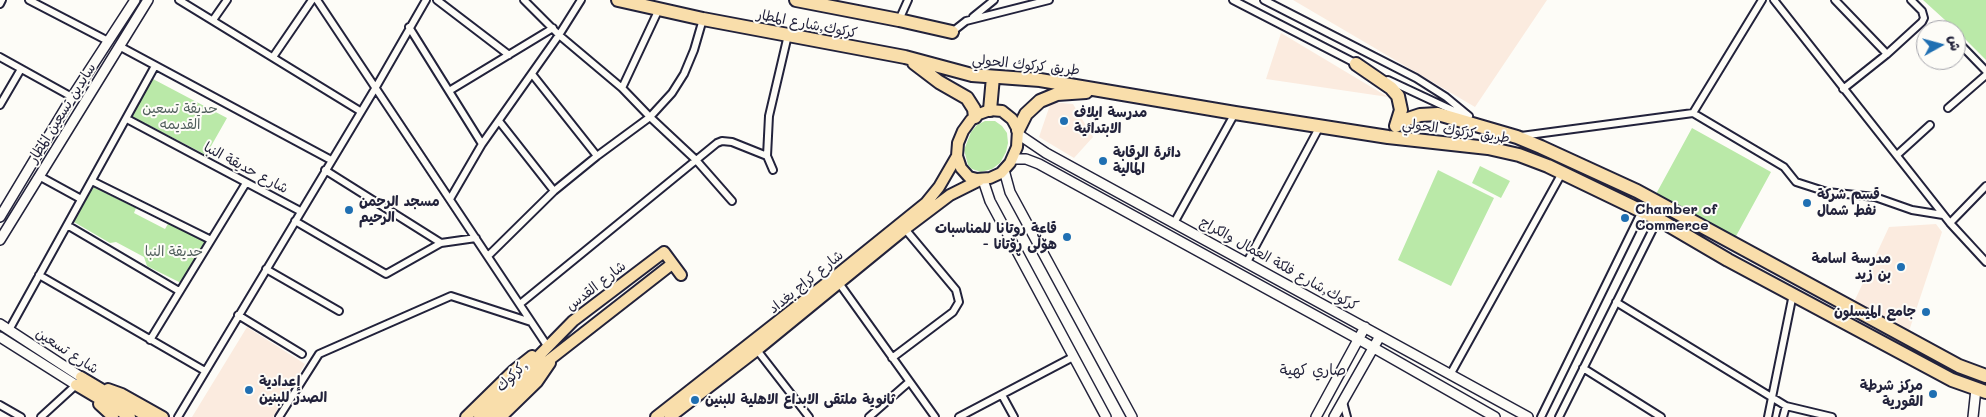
<!DOCTYPE html>
<html>
<head>
<meta charset="utf-8">
<style>
  body { margin:0 }
  #map { position:relative; width:1986px; height:417px; overflow:hidden; background:#fdfcf7; font-family:Mali,"Playpen Sans Arabic",sans-serif }
  canvas { display:block }
  .north { position:absolute; left:1916px; top:20px; width:50px; height:50px; box-sizing:border-box; background:#fdfcf7; border:1px solid #a5a5ac; border-radius:50%; rotate:83deg; font-size:14px; font-weight:700; line-height:20px; text-align:center; color:#22223b }
  .north::after { content:''; display:block; margin:auto; width:18px; height:22px; background:#1f6fb2; clip-path:polygon(50% 0,100% 100%,50% 72%,0 100%) }
</style>
</head>
<body>
<div id="map">
<canvas width="1986" height="417"></canvas>
<div class="north">ش</div>
</div>
<script>
const ctx = document.querySelector('canvas').getContext('2d');
ctx.lineJoin = 'round';
function paint(path, color) { ctx.fillStyle = color; ctx.fill(path, 'evenodd'); }
const toPath = rows => new Path2D(rows.map(r => 'M' + r).join(''));
function stroke(path, color, width, dash) { ctx.strokeStyle = color; ctx.lineWidth = width; ctx.lineCap = dash ? 'butt' : 'round'; ctx.setLineDash(dash || []); ctx.stroke(path); }
function label(font, color, halo, rows, align = 'center') {
  ctx.font = font + ' Mali,"Playpen Sans Arabic",sans-serif'; ctx.lineWidth = 4; ctx.setLineDash([]); ctx.textBaseline = 'middle'; ctx.strokeStyle = halo; ctx.fillStyle = color; for (const [text, x, y, turn = 0] of rows) {
    ctx.save(); ctx.translate(x, y); ctx.rotate((+turn || 0) * Math.PI / 180); ctx.textAlign = isNaN(turn) ? turn : align; if (halo) ctx.strokeText(text, 0, 0); ctx.fillText(text, 0, 0); ctx.restore();
  }
}
paint(toPath([
  [1293,0,1547,0,1475,107],
  [1281,33,1388,97,1266,79],
  [1051,102,1073,104,1093,137,1074,158,1039,137],
  [1936,224,1942,232,1909,331,1854,302,1889,227],
  [247,327,305,364,273,417,192,417]
]), '#fbebdf');
paint(toPath([
  [1923,0,1986,0,1986,60,1956,30],
  [153,79,227,118,206,155,131,116],
  [985,121,995,121,1002,126,1007,133,1008,143,1006,152,1000,163,992,169,981,172,972,169,968,165,964,150,971,132,977,125],
  [1692,128,1771,172,1735,238,1656,194],
  [1480,166,1510,181,1501,198,1472,183],
  [1438,170,1494,198,1451,286,1398,260],
  [93,187,136,208,134,213,165,229,169,222,208,242,183,284,147,266,144,257,116,242,110,243,74,222]
]), '#bae9a8');
const street = toPath([
  [29,0,108,41],
  [179,0,360,111],
  [317,0,548,347],
  [437,0,509,55],
  [524,0,559,35,622,88,650,117,696,160,732,201],
  [1233,0,1357,64],
  [1264,0,1416,78,1446,97,1469,116],
  [1774,0,1950,223,1986,262],
  [1835,0,1887,54],
  [0,4,2,0],
  [973,17,994,0],
  [213,20,227,0],
  [899,20,908,0],
  [1943,26,1947,30],
  [409,27,482,144],
  [952,32,966,21,1049,0],
  [1956,40,1986,71],
  [119,46,331,160],
  [0,57,72,97],
  [273,57,312,0],
  [532,74,597,156],
  [1388,80,1467,117],
  [622,88,659,9],
  [1843,89,1887,54,1922,22,1924,18,1922,11,1911,0],
  [449,91,553,28],
  [0,105,21,69],
  [1948,108,1986,75],
  [1693,113,1762,0],
  [127,119,300,211],
  [499,121,554,191],
  [1521,136,1693,113,1784,167,1796,182,1827,192,1875,197,1912,210,1943,215],
  [1897,155,1930,125],
  [767,156,769,116,788,35],
  [325,170,441,243],
  [39,176,81,199],
  [92,181,211,240],
  [450,199,482,144,559,35,581,0],
  [295,221,386,274,441,243,476,238],
  [1174,223,1235,113],
  [1950,223,1986,186],
  [67,225,179,291],
  [488,256,554,191,597,156,650,117,672,93,684,74,694,50,703,19],
  [1247,262,1320,126],
  [266,269,339,311],
  [39,275,205,371],
  [839,283,935,417],
  [1616,302,1786,406,1832,417],
  [520,304,717,143,722,141,732,142,767,156,773,170],
  [238,315,302,354],
  [9,330,155,66],
  [150,340,246,183],
  [757,350,809,417],
  [892,358,953,312,959,302,956,290,905,229],
  [1583,368,1661,417],
  [1450,375,1562,173],
  [1002,395,1014,417],
  [1343,402,1347,417],
  [0,405,21,417],
  [41,417,76,385],
  [178,417,376,87,426,0],
  [279,417,319,354,451,296,531,322],
  [869,417,909,382],
  [959,417,1073,357],
  [1541,417,1642,211],
  [1559,417,1658,219],
  [1768,417,1793,294],
  [1783,417,1786,406]
]);
const secondary = toPath([
  [1018,134,1046,153,1528,417],
  [1012,159,1026,159,1039,164,1360,340,1495,417],
  [1004,170,1010,192,1132,417],
  [983,180,990,201,1106,417],
  [0,217,72,97,135,0],
  [0,240,148,0],
  [0,324,81,377],
  [0,337,76,385],
  [1316,417,1365,327],
  [1334,417,1380,336],
  [1973,417,1976,389]
]);
const primary = toPath([
  [990,110,1002,111,1012,119,1018,130,1017,147,1010,163,1001,173,990,178,977,179,969,177,961,168,957,156,958,143,963,131,971,120,979,114,990,110],
  [81,377,148,417],
  [76,385,130,417],
  [108,389,122,394,163,417],
  [99,404,113,417],
  [466,417,513,371,532,356],
  [479,417,573,321,664,252,681,275],
  [489,417,535,371,672,264],
  [501,417,537,382,550,363],
  [656,417,833,278,926,203,939,187,957,156],
  [670,417,757,350,905,229,950,195,980,180]
]);
const highway = toPath([
  [618,0,703,19,905,57,972,75,1040,80,1235,113,1388,137,1488,148,1519,155,1548,166,1658,219,1728,260,1952,380,1986,392],
  [796,0,899,20,952,32],
  [914,63,939,82,967,98,974,109,975,117],
  [1356,64,1391,88,1398,96,1401,110,1396,126],
  [990,110,993,77],
  [1399,122,1420,115,1438,114,1517,137,1541,147,1637,191,1959,366,1986,376],
  [1018,130,1026,114,1040,101,1057,94,1086,92]
]);
stroke(street, '#22223b', 10);
stroke(secondary, '#22223b', 12);
stroke(primary, '#22223b', 14);
stroke(highway, '#22223b', 16);
stroke(street, '#fdfcf7', 6);
stroke(secondary, '#fdfcf7', 9);
stroke(primary, '#f9deab', 10);
stroke(highway, '#f9deab', 12);
for (const [x, y, r, color] of [
  [1064,121,5,"#1f6fb2"],
  [1103,161,5,"#1f6fb2"],
  [1807,203,5,"#1f6fb2"],
  [349,210,5,"#1f6fb2"],
  [1625,218,5,"#1f6fb2"],
  [1067,237,5,"#1f6fb2"],
  [1901,267,5,"#1f6fb2"],
  [1926,312,5,"#1f6fb2"],
  [249,390,5,"#1f6fb2"],
  [1933,394,5,"#1f6fb2"],
  [695,400,5,"#1f6fb2"]
]) { const dot = new Path2D(); dot.arc(x, y, r, 0, 2 * Math.PI); ctx.fillStyle = color; ctx.fill(dot); stroke(dot, '#fdfcf7', 2); }
label('14px', '#22223b', '#fdfcf7', [
  ["كركوك,شارع المطار",807,24,11],
  ["طريق كركوك الحولي",1026,65,6],
  ["سايدين تسعين المطار",62,113,-58],
  ["طريق كركوك الحولي",1456,131,8],
  ["شارع حديقة النبا",246,168,28],
  ["كركوك,شارع فلكة العمال والكراج",1279,264,29],
  ["شارع كراج بغداد",806,282,-39],
  ["شارع القدس",596,286,-38],
  ["شارع تسعين",67,351,33],
  ["كركوك,",512,376,-44]
]);
label('14px', '#505e5c', '#fdfcf7', [
  ["حديقة تسعين",180,109],
  ["القديمه",180,125],
  ["حديقة النبا",174,252]
]);
label('bold 14px', '#22223b', '#fdfcf7', [
  ["مدرسة ايلاف",1074,113],
  ["الابتدائية",1074,129],
  ["دائرة الرقابة",1113,153],
  ["المالية",1113,169],
  ["قسم شركة",1817,195],
  ["نفط شمال",1817,211],
  ["مسجد الرحمن",359,202],
  ["الرحيم",359,218],
  ["Chamber of",1635,210],
  ["Commerce",1635,226],
  ["قاعة روتانا للمناسبات",1057,229,"right"],
  ["- هۆڵی ڕۆتانا",1057,245,"right"],
  ["مدرسة اسامة",1891,259,"right"],
  ["بن زيد",1891,275,"right"],
  ["جامع الميسلون",1916,312,"right"],
  ["إعدادية",259,382],
  ["الصدر للبنين",259,398],
  ["مركز شرطة",1923,386,"right"],
  ["القورية",1923,402,"right"],
  ["ثانوية ملتقى الابداع الاهلية للبنين",705,400]
], 'left');
label('15px', '#22223b', '#fdfcf7', [
  ["صاري كهية",1313,370]
]);
</script>
</body>
</html>
